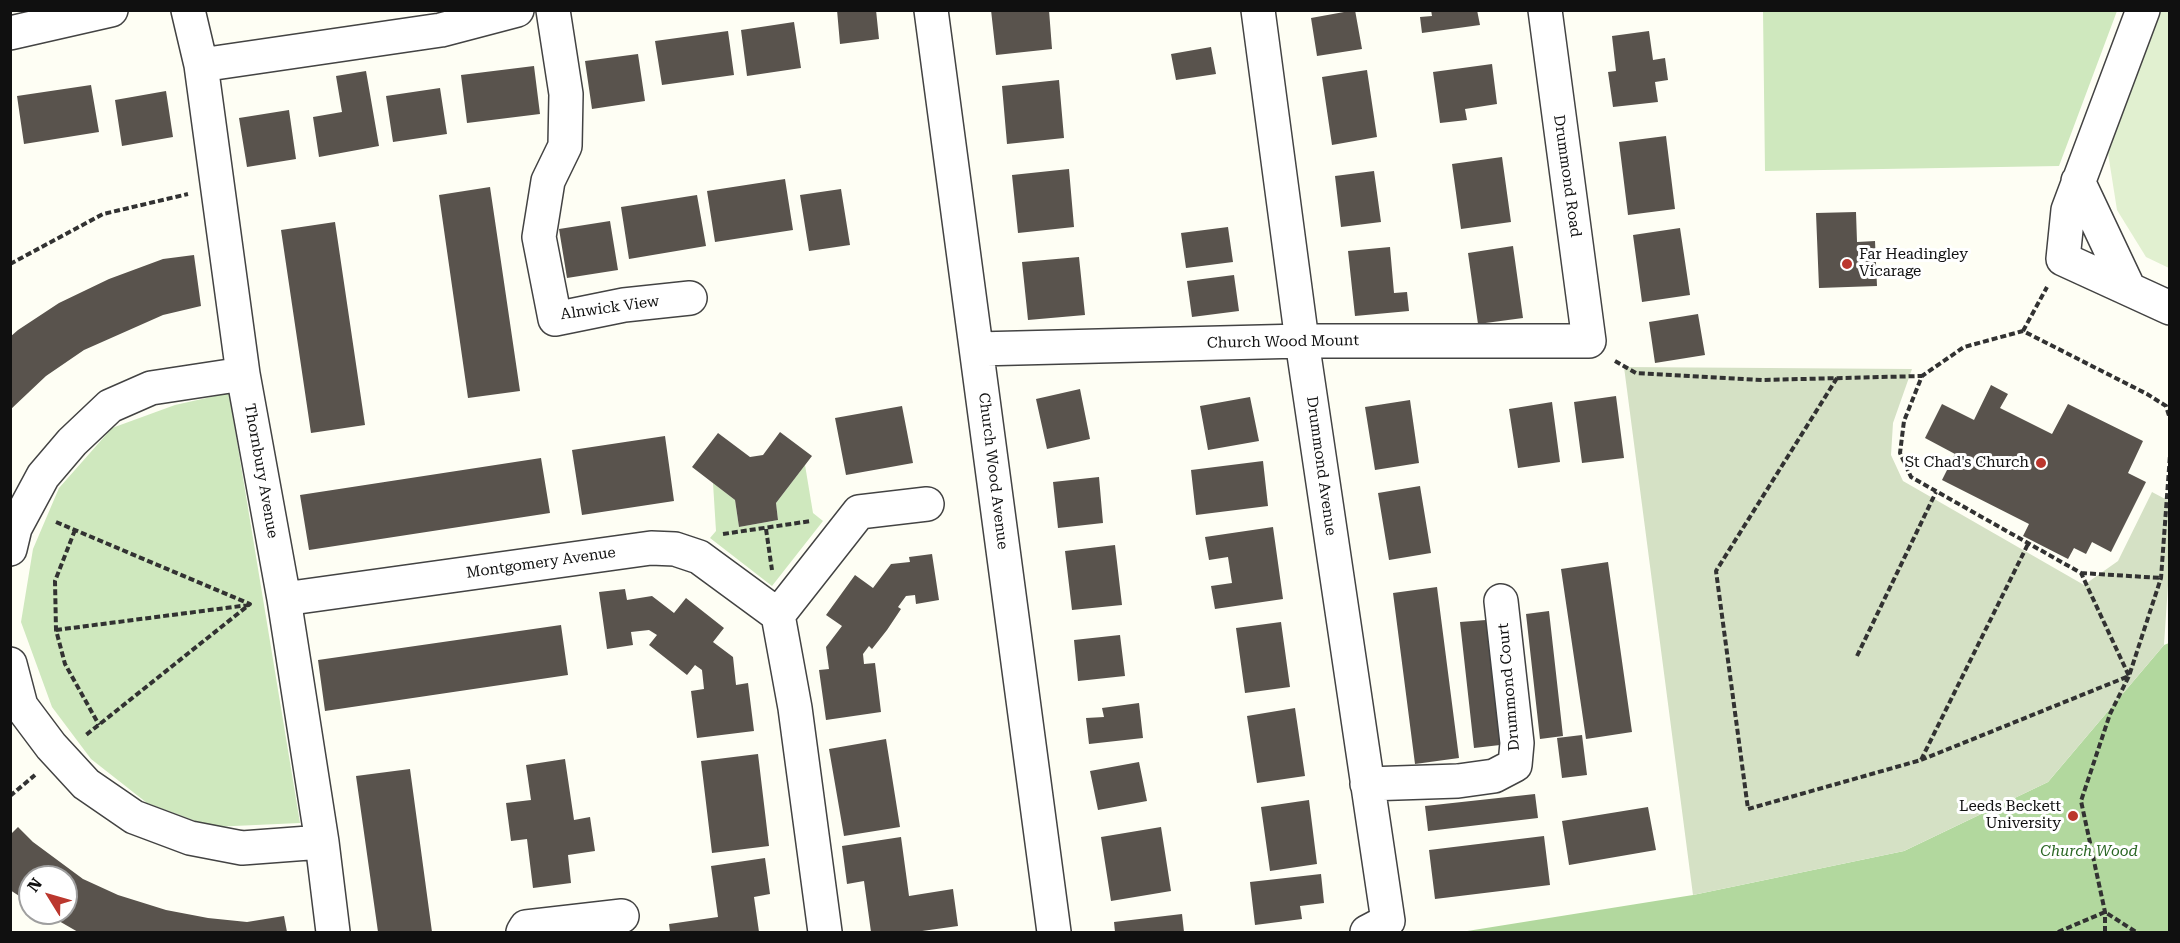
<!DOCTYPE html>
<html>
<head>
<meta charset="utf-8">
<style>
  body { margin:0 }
  #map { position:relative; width:2180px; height:943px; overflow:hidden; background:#fefef4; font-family:"Roboto Serif",serif }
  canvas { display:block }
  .frame { position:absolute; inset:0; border:12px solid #101010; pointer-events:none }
  .north { position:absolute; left:18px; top:865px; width:60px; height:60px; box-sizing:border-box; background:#fff; border:2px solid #9f9f9f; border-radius:50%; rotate:307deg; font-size:16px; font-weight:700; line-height:24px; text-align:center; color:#101010 }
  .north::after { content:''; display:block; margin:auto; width:21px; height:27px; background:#bb372e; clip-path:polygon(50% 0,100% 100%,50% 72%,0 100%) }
</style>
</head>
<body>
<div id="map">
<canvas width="2180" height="943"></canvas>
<div class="frame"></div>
<div class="north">N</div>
</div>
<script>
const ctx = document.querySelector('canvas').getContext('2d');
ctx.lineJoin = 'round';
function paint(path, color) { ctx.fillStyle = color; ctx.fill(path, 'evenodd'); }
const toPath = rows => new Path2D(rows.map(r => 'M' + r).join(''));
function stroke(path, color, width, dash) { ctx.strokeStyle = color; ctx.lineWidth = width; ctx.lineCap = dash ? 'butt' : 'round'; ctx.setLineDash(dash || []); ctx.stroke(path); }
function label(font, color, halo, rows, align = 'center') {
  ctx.font = font + ' "Roboto Serif",serif'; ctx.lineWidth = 6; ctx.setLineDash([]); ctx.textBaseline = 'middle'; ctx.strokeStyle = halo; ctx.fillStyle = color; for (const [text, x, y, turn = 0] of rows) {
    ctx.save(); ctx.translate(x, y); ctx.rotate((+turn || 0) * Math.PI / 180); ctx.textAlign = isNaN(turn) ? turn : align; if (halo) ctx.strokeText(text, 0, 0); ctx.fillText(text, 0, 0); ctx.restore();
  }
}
paint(toPath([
  [1763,11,1763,10,2117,11,2059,166,1765,171],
  [229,393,300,823,212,827,147,803,91,759,52,707,21,622,33,549,59,488,112,428,175,405],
  [805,465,813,513,823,521,772,586,710,538,716,531,713,483,735,500,739,527,778,520,776,503]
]), '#cfe8be');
paint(toPath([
  [2169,643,2169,932,1461,932,1693,895,1904,851,2048,782,2164,645]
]), '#b2d89e');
paint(toPath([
  [1624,367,1912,369,1893,423,1891,455,1903,481,2084,585,2118,561,2152,492,2169,501,2169,570,2164,645,2048,782,1904,851,1693,895]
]), '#d5e1c5');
paint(toPath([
  [2161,11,2170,11,2169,268,2146,257,2117,210,2108,153]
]), '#e1f0d0');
paint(toPath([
  [837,10,876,10,879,39,840,44],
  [991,10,1049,10,1052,49,996,55],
  [1355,10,1362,49,1317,56,1311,18],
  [1431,10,1477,10,1480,25,1422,33,1420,17,1432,16],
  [794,22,801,68,747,76,741,30],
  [728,31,734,75,662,85,655,41],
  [1649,31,1653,60,1665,58,1668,80,1655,82,1658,102,1613,107,1608,72,1616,71,1612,36],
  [1211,47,1216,74,1176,80,1171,54],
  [638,54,645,101,592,109,585,61],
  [1492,64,1497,104,1465,109,1467,120,1440,123,1433,72],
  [534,66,540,114,467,123,461,75],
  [1367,70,1377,137,1332,145,1322,77],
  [366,71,379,146,319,157,313,117,342,112,336,76],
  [1059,80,1064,138,1007,144,1002,86],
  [91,85,99,132,24,144,17,96],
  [440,88,447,134,393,142,386,96],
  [166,91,173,137,122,146,115,100],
  [289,110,296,159,247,167,239,118],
  [1666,136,1675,209,1628,215,1619,142],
  [1502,157,1511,222,1461,229,1452,164],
  [1069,169,1074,227,1018,233,1012,175],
  [1374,171,1381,222,1341,227,1335,176],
  [785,179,793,230,715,242,707,191],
  [490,187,520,391,468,398,439,195],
  [841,189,850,245,809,251,800,195],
  [697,195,706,246,629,259,621,207],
  [1856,212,1857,242,1875,241,1877,286,1819,288,1816,213],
  [610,221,618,270,567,278,559,229],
  [335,222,365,425,311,433,281,230],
  [1228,227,1233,262,1186,268,1181,233],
  [1680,228,1690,295,1642,302,1633,235],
  [1513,246,1523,318,1478,324,1468,253],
  [1390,247,1394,293,1407,292,1409,311,1355,316,1348,251],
  [194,255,201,306,163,315,84,350,46,376,10,410,10,337,18,330,59,303,109,279,163,259],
  [1079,257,1085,315,1028,320,1022,262],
  [1234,275,1239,311,1192,317,1187,281],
  [1698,314,1705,355,1655,363,1649,322],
  [1991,385,2008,394,2000,408,2052,434,2068,404,2143,441,2128,473,2146,482,2111,552,2092,542,2086,554,2074,548,2068,559,2023,536,2029,524,1942,480,1955,454,1925,438,1942,404,1974,420],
  [1080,389,1090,439,1047,449,1036,399],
  [1616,396,1624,458,1582,463,1574,402],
  [1250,397,1259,441,1208,450,1200,406],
  [1410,400,1419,463,1375,470,1365,407],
  [1552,402,1560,462,1518,468,1509,409],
  [902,406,913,463,846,475,835,418],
  [780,432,812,456,776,503,778,520,739,527,735,500,692,467,718,433,750,457,763,455],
  [665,436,674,501,582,515,572,450],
  [541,458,550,513,309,550,300,495],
  [1263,461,1268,506,1196,515,1191,470],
  [1099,477,1103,523,1058,528,1053,482],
  [1420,486,1431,553,1389,560,1378,493],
  [1273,527,1283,599,1215,609,1211,586,1232,583,1228,557,1209,560,1205,537],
  [1115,545,1122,605,1072,610,1065,551],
  [932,554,939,600,916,604,915,595,906,596,898,607,901,609,887,630,872,649,869,646,863,654,864,664,875,663,881,712,826,720,819,670,829,669,826,647,842,626,826,615,855,575,873,588,891,564,910,562,909,557],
  [1608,562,1632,732,1586,739,1561,569],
  [1437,587,1459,758,1415,764,1393,593],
  [625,589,627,600,652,596,674,613,686,598,724,628,713,642,733,657,736,685,748,683,754,731,697,738,691,691,704,689,702,670,695,665,687,675,649,645,657,635,649,630,631,632,633,645,607,649,599,592],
  [1549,611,1563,736,1540,739,1526,614],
  [1486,620,1500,745,1474,748,1460,622],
  [1281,622,1290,687,1245,693,1236,628],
  [561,625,568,675,325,711,318,660],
  [1120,635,1125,676,1078,681,1074,640],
  [1139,703,1143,738,1089,744,1086,718,1104,717,1102,708],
  [1295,708,1305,776,1257,783,1247,716],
  [1582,735,1587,775,1562,778,1557,738],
  [886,739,900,827,844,836,829,749],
  [758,754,769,846,712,853,701,761],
  [565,759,574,820,590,817,595,851,568,855,571,883,533,888,527,839,511,841,506,803,531,800,526,765],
  [1139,762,1147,801,1098,810,1090,771],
  [410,769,432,932,378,932,356,776],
  [1535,794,1538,818,1428,831,1425,806],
  [1309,800,1317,864,1270,871,1261,807],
  [1648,807,1656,850,1569,865,1562,821],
  [18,827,33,842,83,879,118,895,166,910,208,918,247,922,284,916,287,932,78,932,45,913,66,913,66,877,30,877,30,903,10,890,10,835],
  [1161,827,1171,891,1111,901,1101,837],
  [1544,836,1550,885,1435,899,1429,850],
  [901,837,909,896,953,889,958,926,915,932,871,932,864,881,847,884,842,846],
  [765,858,770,894,754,897,759,932,670,932,669,924,718,917,711,866],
  [1321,874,1324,903,1300,906,1302,919,1255,925,1250,882],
  [1182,914,1184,932,1115,932,1114,922]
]), '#59534d');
const minor = toPath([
  [188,10,201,65,243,374,284,599,322,842,333,932],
  [553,10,566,94,565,146,548,181,539,237,555,319,624,305,690,298],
  [931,10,1054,932],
  [1258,10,1302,341,1388,921,1367,932],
  [2143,10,2068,210,2063,259,2170,308],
  [10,33,111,10],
  [201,65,441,30,517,10],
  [2078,181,2129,289],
  [977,349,1302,341,1589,341,1545,10],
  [10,549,15,528,43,476,72,442,110,406,151,388,243,374],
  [284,599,651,548,675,549,699,557,778,615,795,708,825,932],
  [778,615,859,512,927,504],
  [10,664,21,706,51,746,86,784,134,817,190,838,242,848,322,842],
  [1367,784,1458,781,1494,776,1515,765,1517,743,1501,601],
  [523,932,526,927,622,916]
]);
stroke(minor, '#434343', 36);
stroke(toPath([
  [10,264,103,214,188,194],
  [2023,331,2047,287],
  [1615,361,1636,373,1762,380,1922,376],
  [1837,378,1716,571,1748,809,1921,760,2028,544],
  [56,522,250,604,86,735],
  [766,529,772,570],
  [75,530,55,581,56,630,65,664,99,725],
  [723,534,811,521],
  [2081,573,2161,578],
  [56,630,249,605],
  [1857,656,1936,492],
  [1921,760,2129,676,2081,573,1911,477,1900,453,1904,421,1922,376,1964,347,2023,331,2147,394,2166,406,2170,419],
  [10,796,35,775],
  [2058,932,2105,912,2136,932],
  [2105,932,2105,912,2081,801,2110,714,2129,676,2161,578,2170,455]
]), '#323232', 4, [6, 3]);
stroke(minor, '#fff', 33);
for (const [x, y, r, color] of [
  [1847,264,6,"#bb372e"],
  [2041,463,6,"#bb372e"],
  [2073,816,6,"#bb372e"]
]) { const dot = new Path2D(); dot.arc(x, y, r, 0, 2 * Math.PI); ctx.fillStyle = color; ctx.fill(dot); stroke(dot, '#fff', 2); }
label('15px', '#101010', '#fff', [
  ["Drummond Road",1567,176,82],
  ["Alnwick View",610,308,-8],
  ["Church Wood Mount",1283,342,-1],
  ["Drummond Avenue",1321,466,82],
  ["Thornbury Avenue",261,471,80],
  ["Church Wood Avenue",993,471,83],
  ["Montgomery Avenue",541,563,-8],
  ["Drummond Court",1509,687,-95]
]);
label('15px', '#101010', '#fff', [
  ["Far Headingley",1859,255,"left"],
  ["Vicarage",1859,272,"left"],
  ["St Chad's Church",2029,463],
  ["Leeds Beckett",2061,807],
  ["University",2061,824]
], 'right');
label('italic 15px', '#296623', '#fff', [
  ["Church Wood",2089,852]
]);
</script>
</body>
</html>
